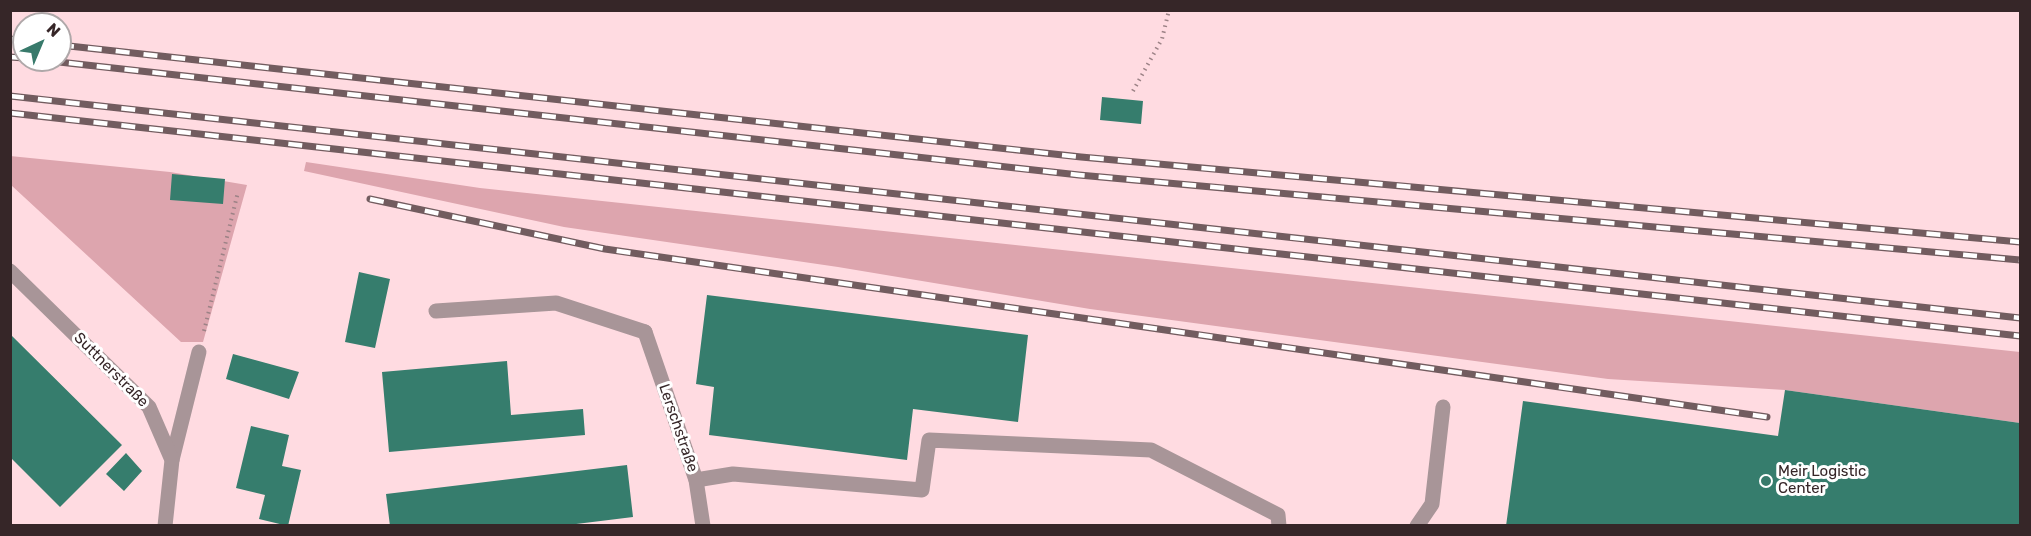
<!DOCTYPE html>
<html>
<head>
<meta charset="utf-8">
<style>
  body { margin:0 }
  #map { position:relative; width:2031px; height:536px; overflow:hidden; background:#ffdbe1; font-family:Rubik,sans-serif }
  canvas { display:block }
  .frame { position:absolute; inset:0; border:12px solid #362628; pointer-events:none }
  .north { position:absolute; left:12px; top:12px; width:60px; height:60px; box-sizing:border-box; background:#fff; border:2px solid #afa8a9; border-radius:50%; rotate:44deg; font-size:16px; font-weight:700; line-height:24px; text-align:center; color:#362628 }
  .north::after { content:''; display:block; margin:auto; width:21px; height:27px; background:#387a6b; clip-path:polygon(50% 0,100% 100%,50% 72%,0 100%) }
</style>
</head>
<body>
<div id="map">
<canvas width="2031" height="536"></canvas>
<div class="frame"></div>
<div class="north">N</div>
</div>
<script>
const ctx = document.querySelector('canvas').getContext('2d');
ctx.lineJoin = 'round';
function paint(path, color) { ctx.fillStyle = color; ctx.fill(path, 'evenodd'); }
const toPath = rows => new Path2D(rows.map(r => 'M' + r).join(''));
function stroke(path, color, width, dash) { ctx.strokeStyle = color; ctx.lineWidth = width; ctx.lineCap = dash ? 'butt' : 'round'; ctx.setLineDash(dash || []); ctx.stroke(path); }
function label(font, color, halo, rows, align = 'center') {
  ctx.font = font + ' Rubik,sans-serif'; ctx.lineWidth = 6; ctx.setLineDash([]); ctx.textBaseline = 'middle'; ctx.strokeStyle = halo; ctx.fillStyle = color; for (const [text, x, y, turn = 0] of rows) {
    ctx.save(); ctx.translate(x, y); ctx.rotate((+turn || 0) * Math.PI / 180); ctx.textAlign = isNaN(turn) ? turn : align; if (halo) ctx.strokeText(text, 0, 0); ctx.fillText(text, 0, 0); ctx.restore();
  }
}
paint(toPath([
  [10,156,170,172,247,185,203,342,181,342,11,185],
  [306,162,480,188,2020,352,2020,423,1785,390,1608,379,1090,309,838,267,564,227,304,171]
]), '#dda5ae');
paint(toPath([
  [1102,97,1143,101,1141,124,1100,120],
  [172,174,225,179,223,204,170,200],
  [359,272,390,279,375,348,345,342],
  [707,295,1028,335,1018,422,913,409,907,460,709,435,714,387,696,384],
  [10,334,122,445,60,507,10,457],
  [233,354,299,372,289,399,226,379],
  [507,361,511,415,583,409,585,435,389,452,382,372],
  [1785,390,2020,423,2020,526,1506,526,1523,401,1778,436],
  [251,426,289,435,282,466,301,470,288,526,259,519,265,495,236,488],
  [126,453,142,471,124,491,106,474],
  [627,465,633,517,560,526,390,526,386,494]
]), '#367d6d');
stroke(toPath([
  [1133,91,1162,39,1169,10],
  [204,331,238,192]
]), '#9c8286', 4, [1.5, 4.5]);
stroke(toPath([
  [436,311,556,303,645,332],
  [172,460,199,352],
  [696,480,733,474,922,490,929,440,1151,450,1278,515,1279,526]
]), '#a89598', 15);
stroke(toPath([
  [10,271,149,407,172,460,165,526],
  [645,332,696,480,703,526],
  [1417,526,1432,504,1443,407]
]), '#a89598', 15);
const rail = toPath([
  [10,39,24,41],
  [60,45,1081,157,2020,242],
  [10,57,24,58],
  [41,60,1079,175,2020,260],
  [10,96,2020,318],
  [10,113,2020,336],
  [370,199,605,249,1767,417]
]);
stroke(rail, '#725c5f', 7);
stroke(rail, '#fff', 4.5, [14]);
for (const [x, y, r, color] of [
  [1766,481,6,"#387a6b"]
]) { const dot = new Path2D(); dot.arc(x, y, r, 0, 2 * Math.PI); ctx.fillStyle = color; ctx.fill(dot); stroke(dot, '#fff', 2); }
label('15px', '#362628', '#fff', [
  ["Suttnerstraße",111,370,45],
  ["Lerschstraße",678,428,71]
]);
label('15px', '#362628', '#fff', [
  ["Meir Logistic",1778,472],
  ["Center",1778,489]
], 'left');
</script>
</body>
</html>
